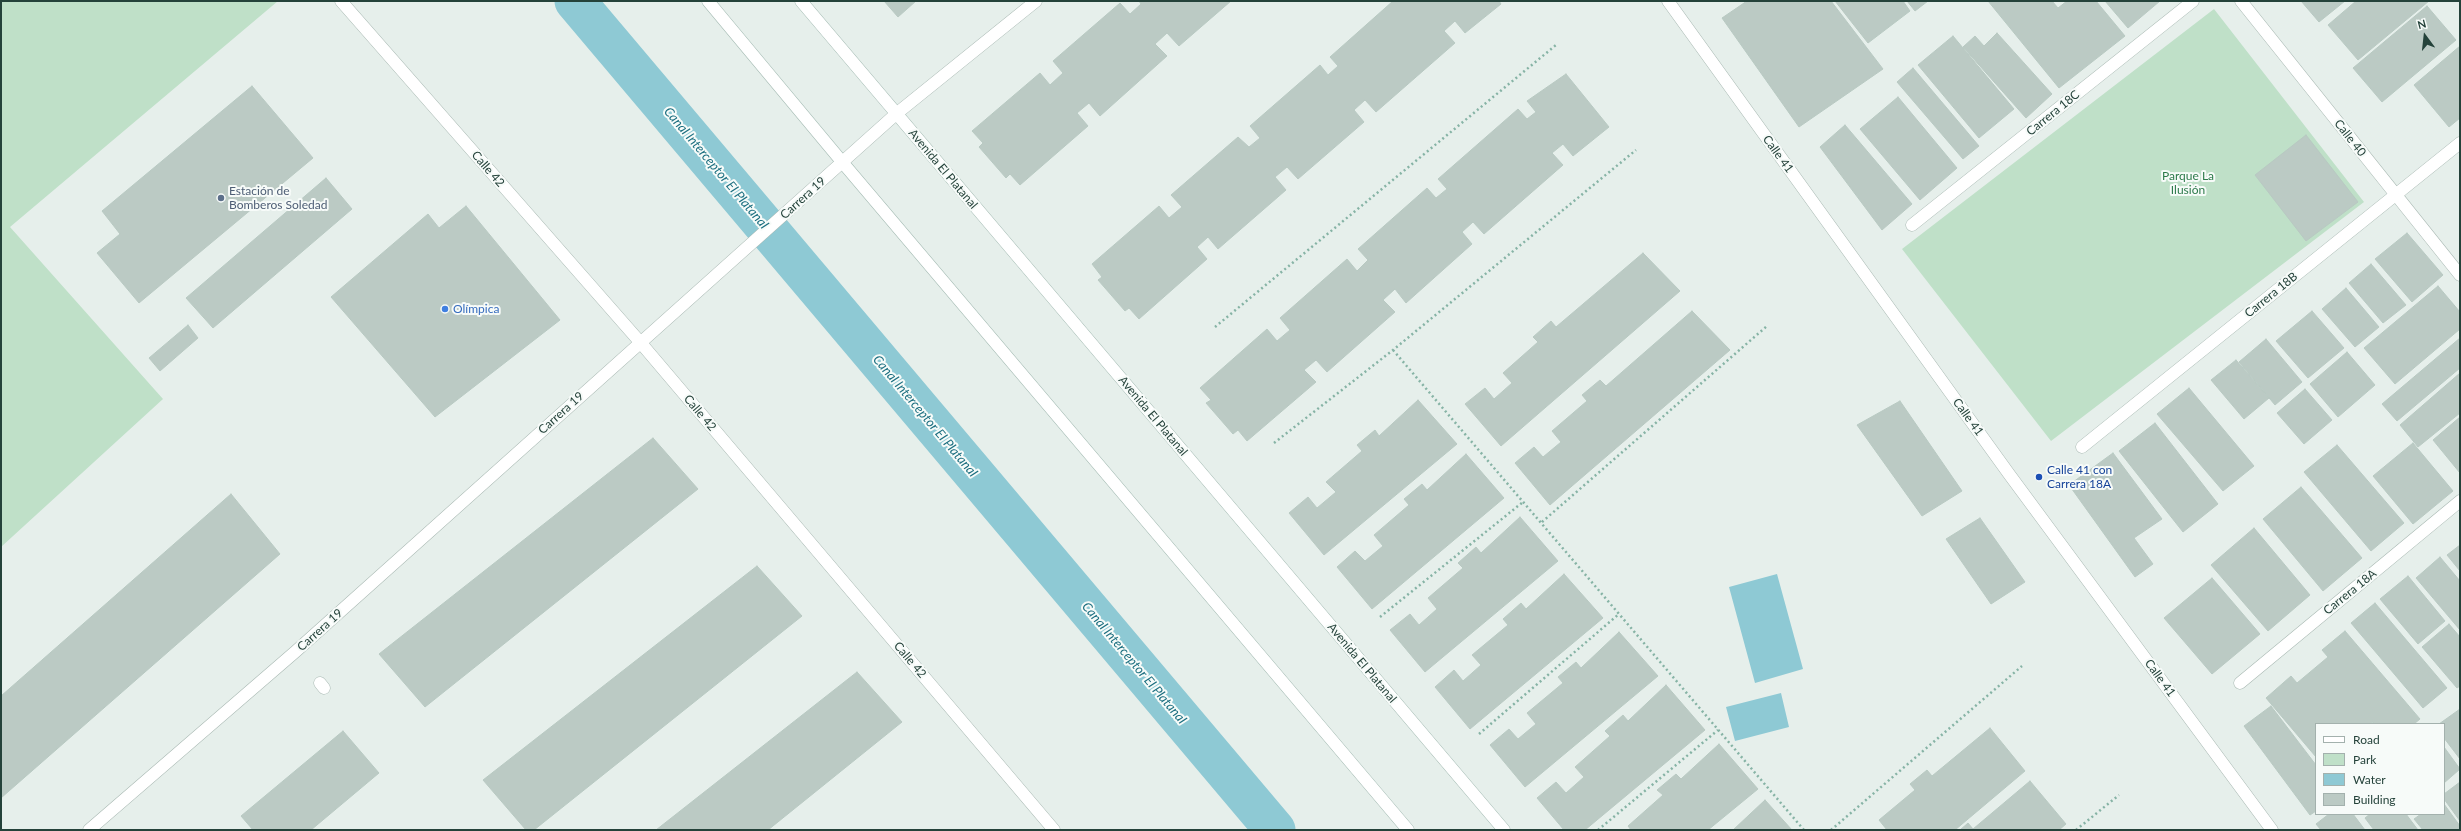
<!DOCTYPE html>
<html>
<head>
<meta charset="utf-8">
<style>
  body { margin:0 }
  #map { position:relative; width:2461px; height:831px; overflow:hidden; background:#e6efeb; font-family:Lato,sans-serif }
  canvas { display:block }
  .frame { position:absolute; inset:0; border:2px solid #24423a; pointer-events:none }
  .legend { position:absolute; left:2315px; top:723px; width:130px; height:92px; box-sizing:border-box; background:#f7fbf9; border:1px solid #a3b1ad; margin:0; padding:5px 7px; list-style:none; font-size:12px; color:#24423a }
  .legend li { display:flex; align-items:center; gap:8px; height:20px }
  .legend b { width:20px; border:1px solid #a3b1ad }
  .north { position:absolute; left:2405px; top:16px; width:40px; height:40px; -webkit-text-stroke:3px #f7fbf9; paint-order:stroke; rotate:345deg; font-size:11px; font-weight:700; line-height:16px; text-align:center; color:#24423a }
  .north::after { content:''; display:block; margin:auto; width:14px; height:18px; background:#24423a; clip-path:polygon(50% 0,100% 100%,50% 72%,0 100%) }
</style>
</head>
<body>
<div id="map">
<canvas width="2461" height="831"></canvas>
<div class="frame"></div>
<ul class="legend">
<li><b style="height:5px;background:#fff"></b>Road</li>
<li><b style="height:11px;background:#bfe0c8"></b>Park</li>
<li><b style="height:11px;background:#8ec9d4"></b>Water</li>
<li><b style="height:11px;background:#bbcac4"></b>Building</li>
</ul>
<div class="north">N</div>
</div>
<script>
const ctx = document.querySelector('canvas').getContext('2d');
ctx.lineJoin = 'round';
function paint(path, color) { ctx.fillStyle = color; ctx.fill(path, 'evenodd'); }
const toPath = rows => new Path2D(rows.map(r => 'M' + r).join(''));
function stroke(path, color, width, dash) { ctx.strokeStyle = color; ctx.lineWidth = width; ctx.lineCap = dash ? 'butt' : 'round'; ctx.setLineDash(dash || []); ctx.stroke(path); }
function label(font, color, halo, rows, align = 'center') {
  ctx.font = font + ' Lato,sans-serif'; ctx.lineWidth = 4; ctx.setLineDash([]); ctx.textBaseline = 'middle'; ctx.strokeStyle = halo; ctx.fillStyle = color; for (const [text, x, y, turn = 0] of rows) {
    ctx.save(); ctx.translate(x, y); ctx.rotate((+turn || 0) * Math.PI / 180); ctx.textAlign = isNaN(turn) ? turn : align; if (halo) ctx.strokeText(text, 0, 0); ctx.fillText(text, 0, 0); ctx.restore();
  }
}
paint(toPath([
  [1,1,278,1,10,227,163,399,1,547],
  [2214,9,2364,202,2051,441,1902,249]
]), '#bfe0c8');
paint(toPath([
  [1777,574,1803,669,1755,683,1729,587],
  [1781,693,1789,727,1735,741,1726,707]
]), '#8ec9d4');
stroke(toPath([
  [575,1,1275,830]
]), '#8ec9d4', 41);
const building = toPath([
  [884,1,916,1,898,17,884,1],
  [1139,1,1231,1,1179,46,1167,33,1155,44,1167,56,1100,116,1089,103,1077,113,1088,126,1020,185,1010,174,1006,178,979,147,983,143,972,131,1040,73,1050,85,1063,73,1053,61,1120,3,1130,14,1141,4,1139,1],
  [1393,1,1499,1,1501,4,1465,33,1455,21,1444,31,1455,43,1376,112,1365,100,1354,110,1364,122,1298,179,1287,167,1275,177,1286,190,1218,249,1208,237,1197,247,1207,259,1139,319,1129,308,1125,311,1098,280,1102,277,1092,264,1159,206,1169,218,1182,207,1171,195,1238,137,1249,147,1260,138,1250,126,1320,65,1328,75,1338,66,1330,57,1393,1],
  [1747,1,1831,1,1883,69,1799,127,1722,18,1747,1],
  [1835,1,1903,1,1910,11,1868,43,1835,1],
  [1907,1,1928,1,1915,11,1907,1],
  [1988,1,2052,1,2058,8,2067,1,2096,1,2125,36,2059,88,1988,1],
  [2105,1,2160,1,2128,28,2105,1],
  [2301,1,2345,1,2319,22,2301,1],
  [2356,1,2429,1,2358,60,2328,25,2356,1],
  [2427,6,2456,40,2382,102,2353,68,2427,6],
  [1997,33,2052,94,2026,118,1963,47,1975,36,1984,46,1997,33],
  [1953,36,2014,109,1979,138,1918,65,1953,36],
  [2460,46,2460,118,2449,127,2414,85,2460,46],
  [1913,68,1979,146,1963,159,1897,82,1913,68],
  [1566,74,1609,127,1573,156,1563,144,1552,153,1563,165,1484,234,1473,222,1462,232,1472,244,1406,303,1395,289,1383,300,1395,312,1327,372,1316,360,1304,370,1316,382,1247,441,1238,430,1233,434,1206,403,1211,400,1200,388,1267,329,1277,341,1290,330,1280,318,1347,259,1357,271,1368,260,1358,249,1427,188,1436,198,1447,189,1438,179,1518,109,1527,119,1536,112,1527,101,1566,74],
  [252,86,313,158,139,303,97,253,120,234,102,211,252,86],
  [1898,97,1957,168,1920,200,1860,129,1898,97],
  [1845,125,1912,204,1882,230,1820,147,1845,125],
  [2306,135,2358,202,2306,241,2255,175,2306,135],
  [326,178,352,209,213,328,186,298,326,178],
  [466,206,560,320,435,417,331,297,428,214,439,228,466,206],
  [2407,233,2443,275,2412,302,2375,259,2407,233],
  [1643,253,1680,291,1501,446,1465,404,1485,388,1494,399,1512,383,1503,373,1538,342,1533,337,1551,321,1556,327,1643,253],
  [2371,264,2406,305,2383,323,2349,283,2371,264],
  [2438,286,2460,312,2460,329,2395,384,2364,348,2438,286],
  [2346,288,2379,327,2355,347,2322,309,2346,288],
  [1692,311,1730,350,1550,505,1515,463,1534,447,1543,457,1561,442,1552,431,1587,401,1582,395,1600,380,1606,386,1692,311],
  [2312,311,2344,348,2308,378,2276,341,2312,311],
  [188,325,198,338,160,371,149,358,188,325],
  [2460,338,2460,368,2397,421,2382,404,2460,338],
  [2266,339,2302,382,2275,405,2239,362,2266,339],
  [2347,352,2375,385,2338,417,2310,384,2347,352],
  [2236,360,2269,398,2244,419,2211,380,2236,360],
  [2460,373,2460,413,2418,447,2400,425,2460,373],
  [2189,388,2254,466,2223,491,2157,414,2189,388],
  [2305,389,2332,420,2304,444,2277,413,2305,389],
  [1418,400,1457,444,1324,555,1289,513,1308,497,1317,508,1336,492,1326,482,1362,451,1357,445,1375,430,1379,436,1418,400],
  [1900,401,1962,491,1922,516,1857,425,1900,401],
  [2460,417,2460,473,2433,440,2460,417],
  [2155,423,2218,504,2183,532,2119,451,2155,423],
  [653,438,698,489,425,707,379,654,653,438],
  [2413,443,2453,491,2413,524,2373,476,2413,443],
  [2337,445,2404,523,2371,551,2304,472,2337,445],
  [2113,453,2162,519,2134,538,2153,564,2135,577,2069,485,2113,453],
  [1466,454,1504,498,1372,609,1337,567,1355,551,1365,561,1383,546,1374,535,1409,505,1404,499,1422,484,1427,490,1466,454],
  [2301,487,2362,558,2323,591,2263,519,2301,487],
  [231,494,280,554,1,798,1,696,231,494],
  [1520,517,1558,561,1425,672,1390,630,1410,614,1419,625,1437,609,1428,598,1463,568,1458,563,1476,547,1481,553,1520,517],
  [1980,518,2025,582,1991,604,1946,539,1980,518],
  [2254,528,2310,595,2268,631,2211,565,2254,528],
  [2460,545,2460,571,2447,555,2460,545],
  [2440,557,2460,581,2460,630,2416,578,2440,557],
  [757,566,802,616,534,830,526,830,483,780,757,566],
  [1564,574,1603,618,1470,729,1435,687,1454,670,1463,681,1481,665,1472,655,1508,625,1503,619,1521,603,1526,609,1564,574],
  [2408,576,2445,621,2418,644,2380,599,2408,576],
  [2212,578,2260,634,2212,674,2164,618,2212,578],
  [2375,603,2447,688,2423,708,2351,623,2375,603],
  [2449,624,2460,637,2460,686,2457,688,2422,647,2449,624],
  [2345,631,2420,719,2414,724,2375,724,2373,722,2370,724,2316,724,2316,757,2266,698,2291,676,2297,683,2328,657,2322,650,2345,631],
  [1619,632,1658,676,1525,787,1490,745,1509,729,1518,739,1536,724,1527,713,1563,683,1558,677,1576,662,1581,668,1619,632],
  [857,672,902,722,768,830,656,830,857,672],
  [1666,685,1705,730,1585,830,1564,830,1537,798,1556,782,1566,793,1584,777,1575,767,1610,736,1605,731,1623,715,1628,721,1666,685],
  [2271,706,2316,765,2316,811,2310,815,2244,726,2271,706],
  [2460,709,2460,759,2444,738,2444,724,2439,724,2460,709],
  [1990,728,2025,771,1955,830,1887,830,1879,820,1915,790,1910,784,1927,770,1932,776,1990,728],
  [343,731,379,773,311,830,253,830,241,816,343,731],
  [1719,744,1758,789,1708,830,1631,830,1628,826,1663,795,1657,790,1676,774,1681,779,1719,744],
  [2444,747,2460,769,2444,783,2444,747],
  [2030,781,2066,824,2059,830,1960,830,1968,823,1973,829,2030,781],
  [2460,782,2460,821,2444,799,2444,794,2460,782],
  [1765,800,1792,830,1733,830,1765,800],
  [2444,804,2460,826,2460,830,2423,830,2414,819,2421,814,2444,814,2444,804],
  [2329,814,2353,814,2365,830,2321,830,2316,824,2329,814],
  [2370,814,2406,814,2418,830,2374,830,2365,818,2370,814]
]);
paint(building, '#bbcac4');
stroke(building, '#b8c9c2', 1);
const street = toPath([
  [341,1,640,342,1054,830],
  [1668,1,2009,474,2272,830],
  [2241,1,2460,275],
  [1912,225,2193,1],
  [2082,447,2460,143],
  [320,683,324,688],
  [2240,683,2460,501],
  [89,830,295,652,896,114,1036,1]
]);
const secondary = toPath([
  [708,1,843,163,1408,830],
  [801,1,1504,830]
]);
stroke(street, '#a8b8b2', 13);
stroke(secondary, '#a4bbb3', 13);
stroke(toPath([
  [1215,327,1556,45],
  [1393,350,1804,830],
  [1274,443,1393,350,1636,150],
  [1542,522,1767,326],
  [1380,617,1523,502],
  [1479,734,1619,614],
  [1598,830,1718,730],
  [1831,830,2022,666],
  [2076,830,2119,795]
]), '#86b3a5', 2.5, [2, 3]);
stroke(street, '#fff', 12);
stroke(secondary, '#fff', 12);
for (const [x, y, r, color] of [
  [221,198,4,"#5c6f8a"],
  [445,309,4,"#3f7fe0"],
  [2039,477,4,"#1a4fb4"]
]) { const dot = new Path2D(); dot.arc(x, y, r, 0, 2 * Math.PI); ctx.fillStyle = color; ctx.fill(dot); stroke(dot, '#f7fbf9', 1.5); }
label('12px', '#24423a', '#f7fbf9', [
  ["Carrera 18C",2053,113,-39],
  ["Calle 40",2350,138,52],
  ["Calle 41",1778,154,54],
  ["Calle 42",488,169,49],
  ["Avenida El Platanal",943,169,50],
  ["Carrera 19",803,198,-42],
  ["Carrera 18B",2271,295,-39],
  ["Carrera 19",561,413,-42],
  ["Calle 42",700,413,50],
  ["Avenida El Platanal",1153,416,50],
  ["Calle 41",1968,417,54],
  ["Carrera 18A",2350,592,-39],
  ["Carrera 19",320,630,-42],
  ["Calle 42",910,660,50],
  ["Avenida El Platanal",1362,663,50],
  ["Calle 41",2160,678,54]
]);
label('12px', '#2d7a4b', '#f7fbf9', [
  ["Parque La",2188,176],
  ["Ilusión",2188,190]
]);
label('12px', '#4e5e75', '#f7fbf9', [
  ["Estación de",229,191],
  ["Bomberos Soledad",229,205]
], 'left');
label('12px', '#366cbe', '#f7fbf9', [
  ["Olímpica",453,309]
], 'left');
label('12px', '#164399', '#f7fbf9', [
  ["Calle 41 con",2047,470],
  ["Carrera 18A",2047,484]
], 'left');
label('italic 13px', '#1c6f80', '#f7fbf9', [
  ["Canal Interceptor El Platanal",716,168,50],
  ["Canal Interceptor El Platanal",925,416,50],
  ["Canal Interceptor El Platanal",1134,663,50]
]);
</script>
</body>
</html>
